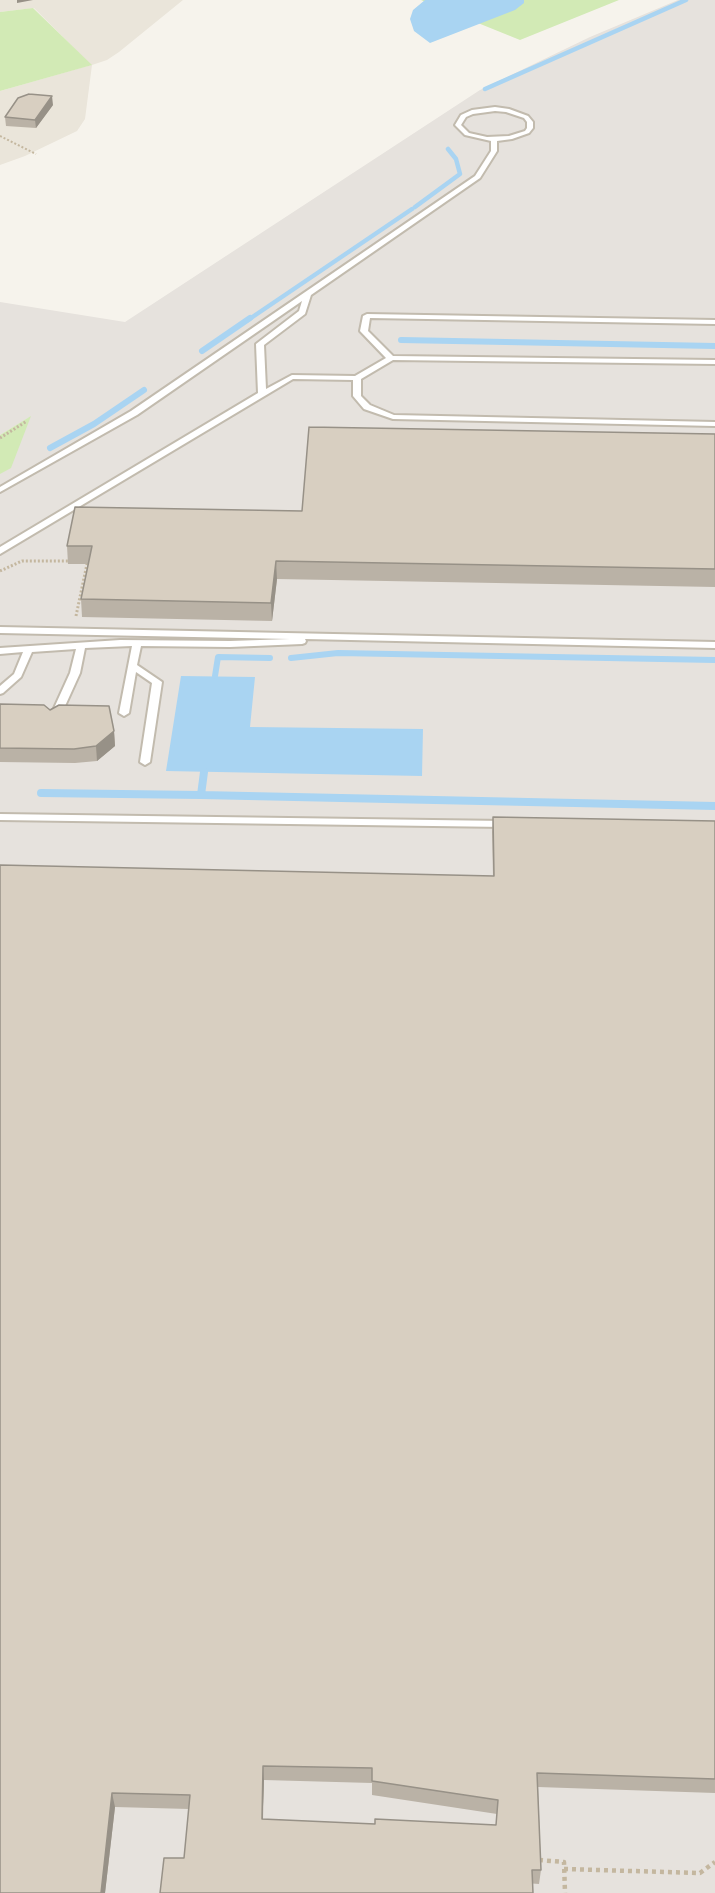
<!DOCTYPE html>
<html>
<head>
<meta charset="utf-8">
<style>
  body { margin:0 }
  canvas { display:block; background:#f6f3ec }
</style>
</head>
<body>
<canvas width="715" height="1893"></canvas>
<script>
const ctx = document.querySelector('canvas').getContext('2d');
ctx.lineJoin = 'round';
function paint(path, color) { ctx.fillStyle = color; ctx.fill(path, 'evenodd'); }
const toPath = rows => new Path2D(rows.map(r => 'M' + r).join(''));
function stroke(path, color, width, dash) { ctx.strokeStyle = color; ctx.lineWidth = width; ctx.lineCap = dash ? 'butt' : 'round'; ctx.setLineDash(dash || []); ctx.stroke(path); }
paint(toPath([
  [0,0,183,0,119,52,107,60,92,65,85,119,77,131,25,156,0,165,0,91,91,65,34,8,0,12]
]), '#eae5da');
paint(toPath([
  [678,0,715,0,715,1893,0,1893,0,474,30,417,0,435,0,302,125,322,480,90,590,37]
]), '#e6e2dd');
paint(toPath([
  [421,0,619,0,520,40],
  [33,8,92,65,0,91,0,12],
  [31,416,11,468,0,474,0,435]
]), '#d2eab5');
paint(toPath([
  [425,0,524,0,524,3,515,10,430,43,414,31,410,19,413,10],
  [181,676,255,677,250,727,423,729,422,776,166,771]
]), '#a9d4f2');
stroke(toPath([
  [485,89,686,0],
  [415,207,460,174,456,159,448,149],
  [248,320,412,209]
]), '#a9d4f2', 4.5);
stroke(toPath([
  [401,340,715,346],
  [202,351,250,318],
  [50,448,94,424,144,390],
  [291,658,338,653,715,660],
  [215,676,218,657,270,658]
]), '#a9d4f2', 6);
stroke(toPath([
  [204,772,201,795,715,806],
  [41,793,201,795]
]), '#a9d4f2', 8);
const lane = toPath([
  [495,107,509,109,528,116,533,122,533,128,529,133,512,139,497,141,497,151,480,178,311,295,305,314,264,345,266,389,292,375,355,376,386,358,360,331,363,316,367,314,715,320,715,324,370,318,368,331,393,356,715,360,715,364,393,360,361,379,361,396,370,405,394,415,715,422,715,426,393,419,364,409,353,396,353,380,293,379,0,554,0,547,258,393,256,344,299,311,302,301,137,415,0,492,0,487,131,411,475,176,491,151,491,141,465,135,455,125,461,115,472,110,495,107],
  [495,111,506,112,524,118,527,122,527,128,525,131,509,136,487,137,469,133,461,125,466,117,473,114,495,111],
  [0,627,715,642,715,648,305,639,306,641,305,643,302,644,230,647,141,646,137,665,162,682,150,762,145,765,140,762,152,683,136,672,129,713,124,716,119,713,132,646,85,648,80,673,60,717,55,720,50,717,70,673,76,649,32,652,21,677,3,693,0,694,0,686,14,674,23,652,0,654,0,648,120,640,230,641,290,639,0,633,0,627],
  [0,814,505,821,510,824,505,827,0,820,0,814]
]);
stroke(lane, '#c2bbae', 4);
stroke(toPath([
  [0,136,36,154]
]), '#c4b79f', 2, [2, 2]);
stroke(toPath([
  [0,438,27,421],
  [0,571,22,561,69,561],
  [76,616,87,564]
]), '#c4b79f', 3, [2, 2]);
stroke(toPath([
  [539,1860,564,1862,565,1893],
  [564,1869,700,1873,715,1862]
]), '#c4b79f', 4.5, [4, 4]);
paint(lane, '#fff');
paint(toPath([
  [53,105,36,128,6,126,5,117],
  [715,434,715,587,277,579,272,621,82,617,81,599,88,564,68,564,67,546,302,511],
  [0,704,50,710,114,731,115,746,97,761,75,763,0,762],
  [493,817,715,821,715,1793,538,1787,541,1870,539,1884,184,1858,189,1809,115,1807,105,1893,0,1893,493,876,492,832],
  [264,1780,372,1783,372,1795,497,1814,496,1825,375,1824,263,1819]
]), '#bab2a6');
paint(toPath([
  [17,0,33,0,17,3],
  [52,96,53,105,36,128,35,120],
  [276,561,277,579,272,621,271,603],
  [114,731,115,746,97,761,96,746],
  [263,1766,264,1780,262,1833,262,1819],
  [112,1793,115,1807,105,1893,101,1893]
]), '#979187');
const building = toPath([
  [29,94,52,96,35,120,5,117,18,98,29,94],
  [309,427,715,434,715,569,276,561,271,603,81,599,92,546,67,546,75,507,302,511,309,427],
  [0,704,44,705,50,710,59,705,109,706,114,731,96,746,74,749,0,748,0,704],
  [493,817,715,821,715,1779,537,1773,541,1870,532,1870,533,1893,160,1893,164,1858,184,1858,190,1795,112,1793,101,1893,0,1893,0,865,494,876,493,817],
  [263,1766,372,1768,372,1781,498,1800,496,1825,375,1819,375,1824,262,1819,263,1766]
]);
paint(building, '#d8cfc1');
stroke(building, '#979187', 1.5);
</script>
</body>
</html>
